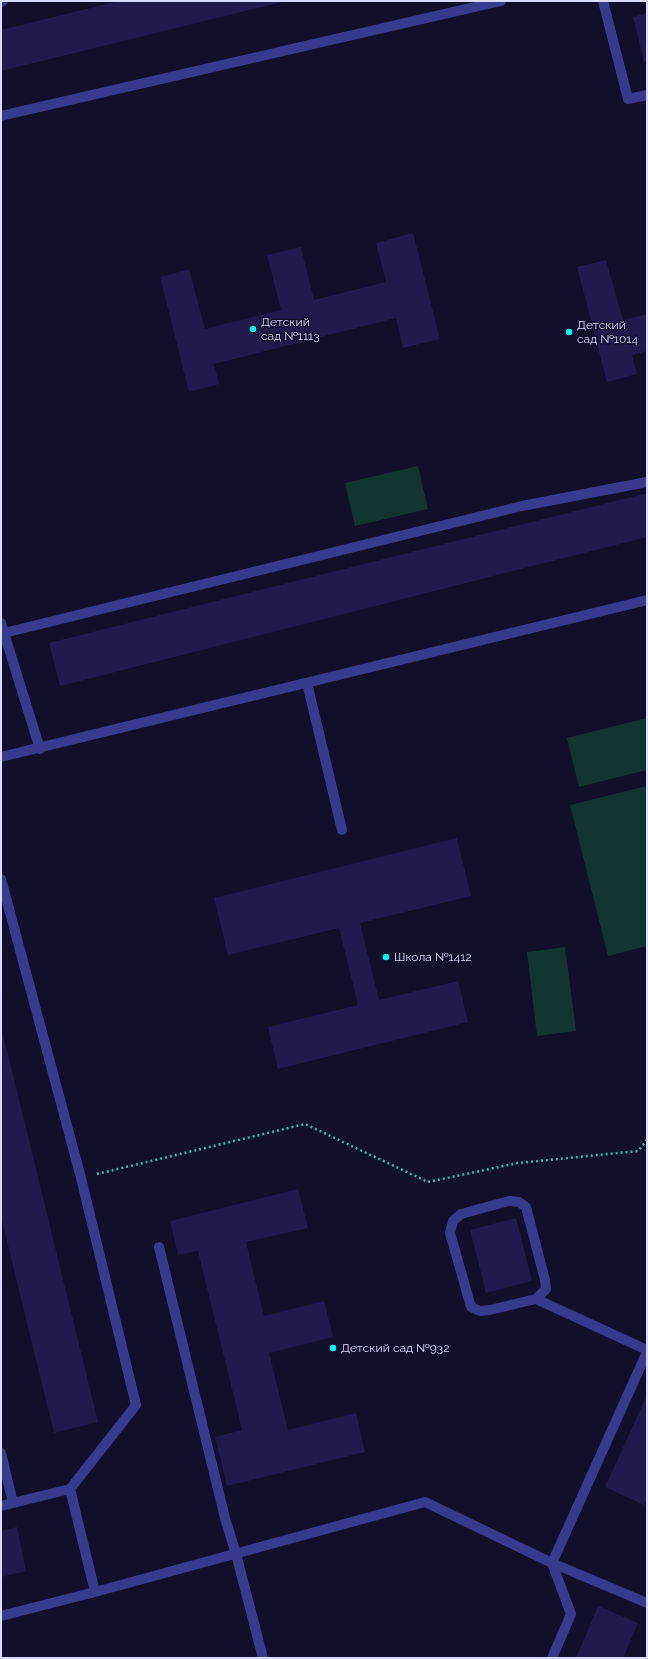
<!DOCTYPE html>
<html>
<head>
<meta charset="utf-8">
<style>
  body { margin:0 }
  #map { position:relative; width:648px; height:1659px; overflow:hidden; background:#120f2b; font-family:Raleway,sans-serif }
  canvas { display:block }
  .frame { position:absolute; inset:0; border:2px solid #dad9ff; pointer-events:none }
</style>
</head>
<body>
<div id="map">
<canvas width="648" height="1659"></canvas>
<div class="frame"></div>
</div>
<script>
const ctx = document.querySelector('canvas').getContext('2d');
ctx.lineJoin = 'round';
function paint(path, color) { ctx.fillStyle = color; ctx.fill(path, 'evenodd'); }
const toPath = rows => new Path2D(rows.map(r => 'M' + r).join(''));
function stroke(path, color, width, dash) { ctx.strokeStyle = color; ctx.lineWidth = width; ctx.lineCap = dash ? 'butt' : 'round'; ctx.setLineDash(dash || []); ctx.stroke(path); }
function label(font, color, halo, rows, align = 'center') {
  ctx.font = font + ' Raleway,sans-serif'; ctx.lineWidth = 3; ctx.setLineDash([]); ctx.textBaseline = 'middle'; ctx.strokeStyle = halo; ctx.fillStyle = color; for (const [text, x, y, turn = 0] of rows) {
    ctx.save(); ctx.translate(x, y); ctx.rotate((+turn || 0) * Math.PI / 180); ctx.textAlign = isNaN(turn) ? turn : align; if (halo) ctx.strokeText(text, 0, 0); ctx.fillText(text, 0, 0); ctx.restore();
  }
}
paint(toPath([
  [418,466,428,509,355,526,345,483],
  [647,718,647,770,579,787,567,738],
  [647,786,647,946,608,956,570,805],
  [565,947,576,1031,537,1036,527,952]
]), '#123531');
paint(toPath([
  [119,1,282,1,282,2,1,71,1,30],
  [647,13,647,61,644,62,633,17],
  [413,233,440,339,403,348,396,318,214,364,219,384,189,392,160,277,189,269,205,329,281,310,267,255,301,247,314,300,386,282,376,243],
  [606,260,623,320,647,314,647,351,632,355,637,374,607,382,577,267],
  [647,493,647,537,60,686,49,643],
  [457,838,471,896,360,923,379,1000,458,981,468,1022,278,1069,268,1027,358,1005,339,928,228,955,214,898],
  [1,1026,98,1422,54,1433,1,1217],
  [298,1189,308,1228,246,1242,264,1316,324,1301,333,1337,269,1353,288,1430,356,1413,365,1452,227,1486,215,1437,242,1430,198,1251,178,1255,170,1221],
  [516,1218,532,1281,486,1293,470,1230],
  [647,1395,647,1497,644,1505,605,1487],
  [17,1527,26,1571,1,1577,1,1531],
  [598,1606,638,1623,623,1658,576,1658]
]), '#211a4d');
stroke(toPath([
  [97,1174,305,1124,428,1182,518,1163,638,1151,647,1140]
]), '#28c3af', 2.5, [2, 3]);
stroke(toPath([
  [603,1,628,99,647,95],
  [1,2,3,1],
  [1,116,501,1],
  [1,623,40,749],
  [4,633,522,506,647,482],
  [307,683,342,830],
  [1,757,647,600],
  [1,879,81,1178,136,1405,70,1489,1,1506],
  [159,1247,225,1518,236,1554,263,1658],
  [536,1299,546,1289,545,1280,526,1207,519,1202,509,1201,461,1214,453,1221,450,1233,471,1307,480,1311,490,1310,536,1299,647,1350],
  [1,1453,13,1503],
  [70,1489,95,1592],
  [1,1616,95,1592,425,1502,552,1563,647,1603],
  [552,1658,571,1614,552,1563,647,1352]
]), '#373a8d', 10);
for (const [x, y, r, color] of [
  [253,329,4,"#05f8ff"],
  [569,332,4,"#05f8ff"],
  [386,957,4,"#05f8ff"],
  [333,1348,4,"#05f8ff"]
]) { const dot = new Path2D(); dot.arc(x, y, r, 0, 2 * Math.PI); ctx.fillStyle = color; ctx.fill(dot); stroke(dot, '#120f2b', 1.5); }
label('12px', '#dad9ff', '#120f2b', [
  ["Детский",261,322],
  ["сад №1113",261,336],
  ["Детский",577,325],
  ["сад №1014",577,339],
  ["Школа №1412",394,957],
  ["Детский сад №932",341,1348]
], 'left');
</script>
</body>
</html>
